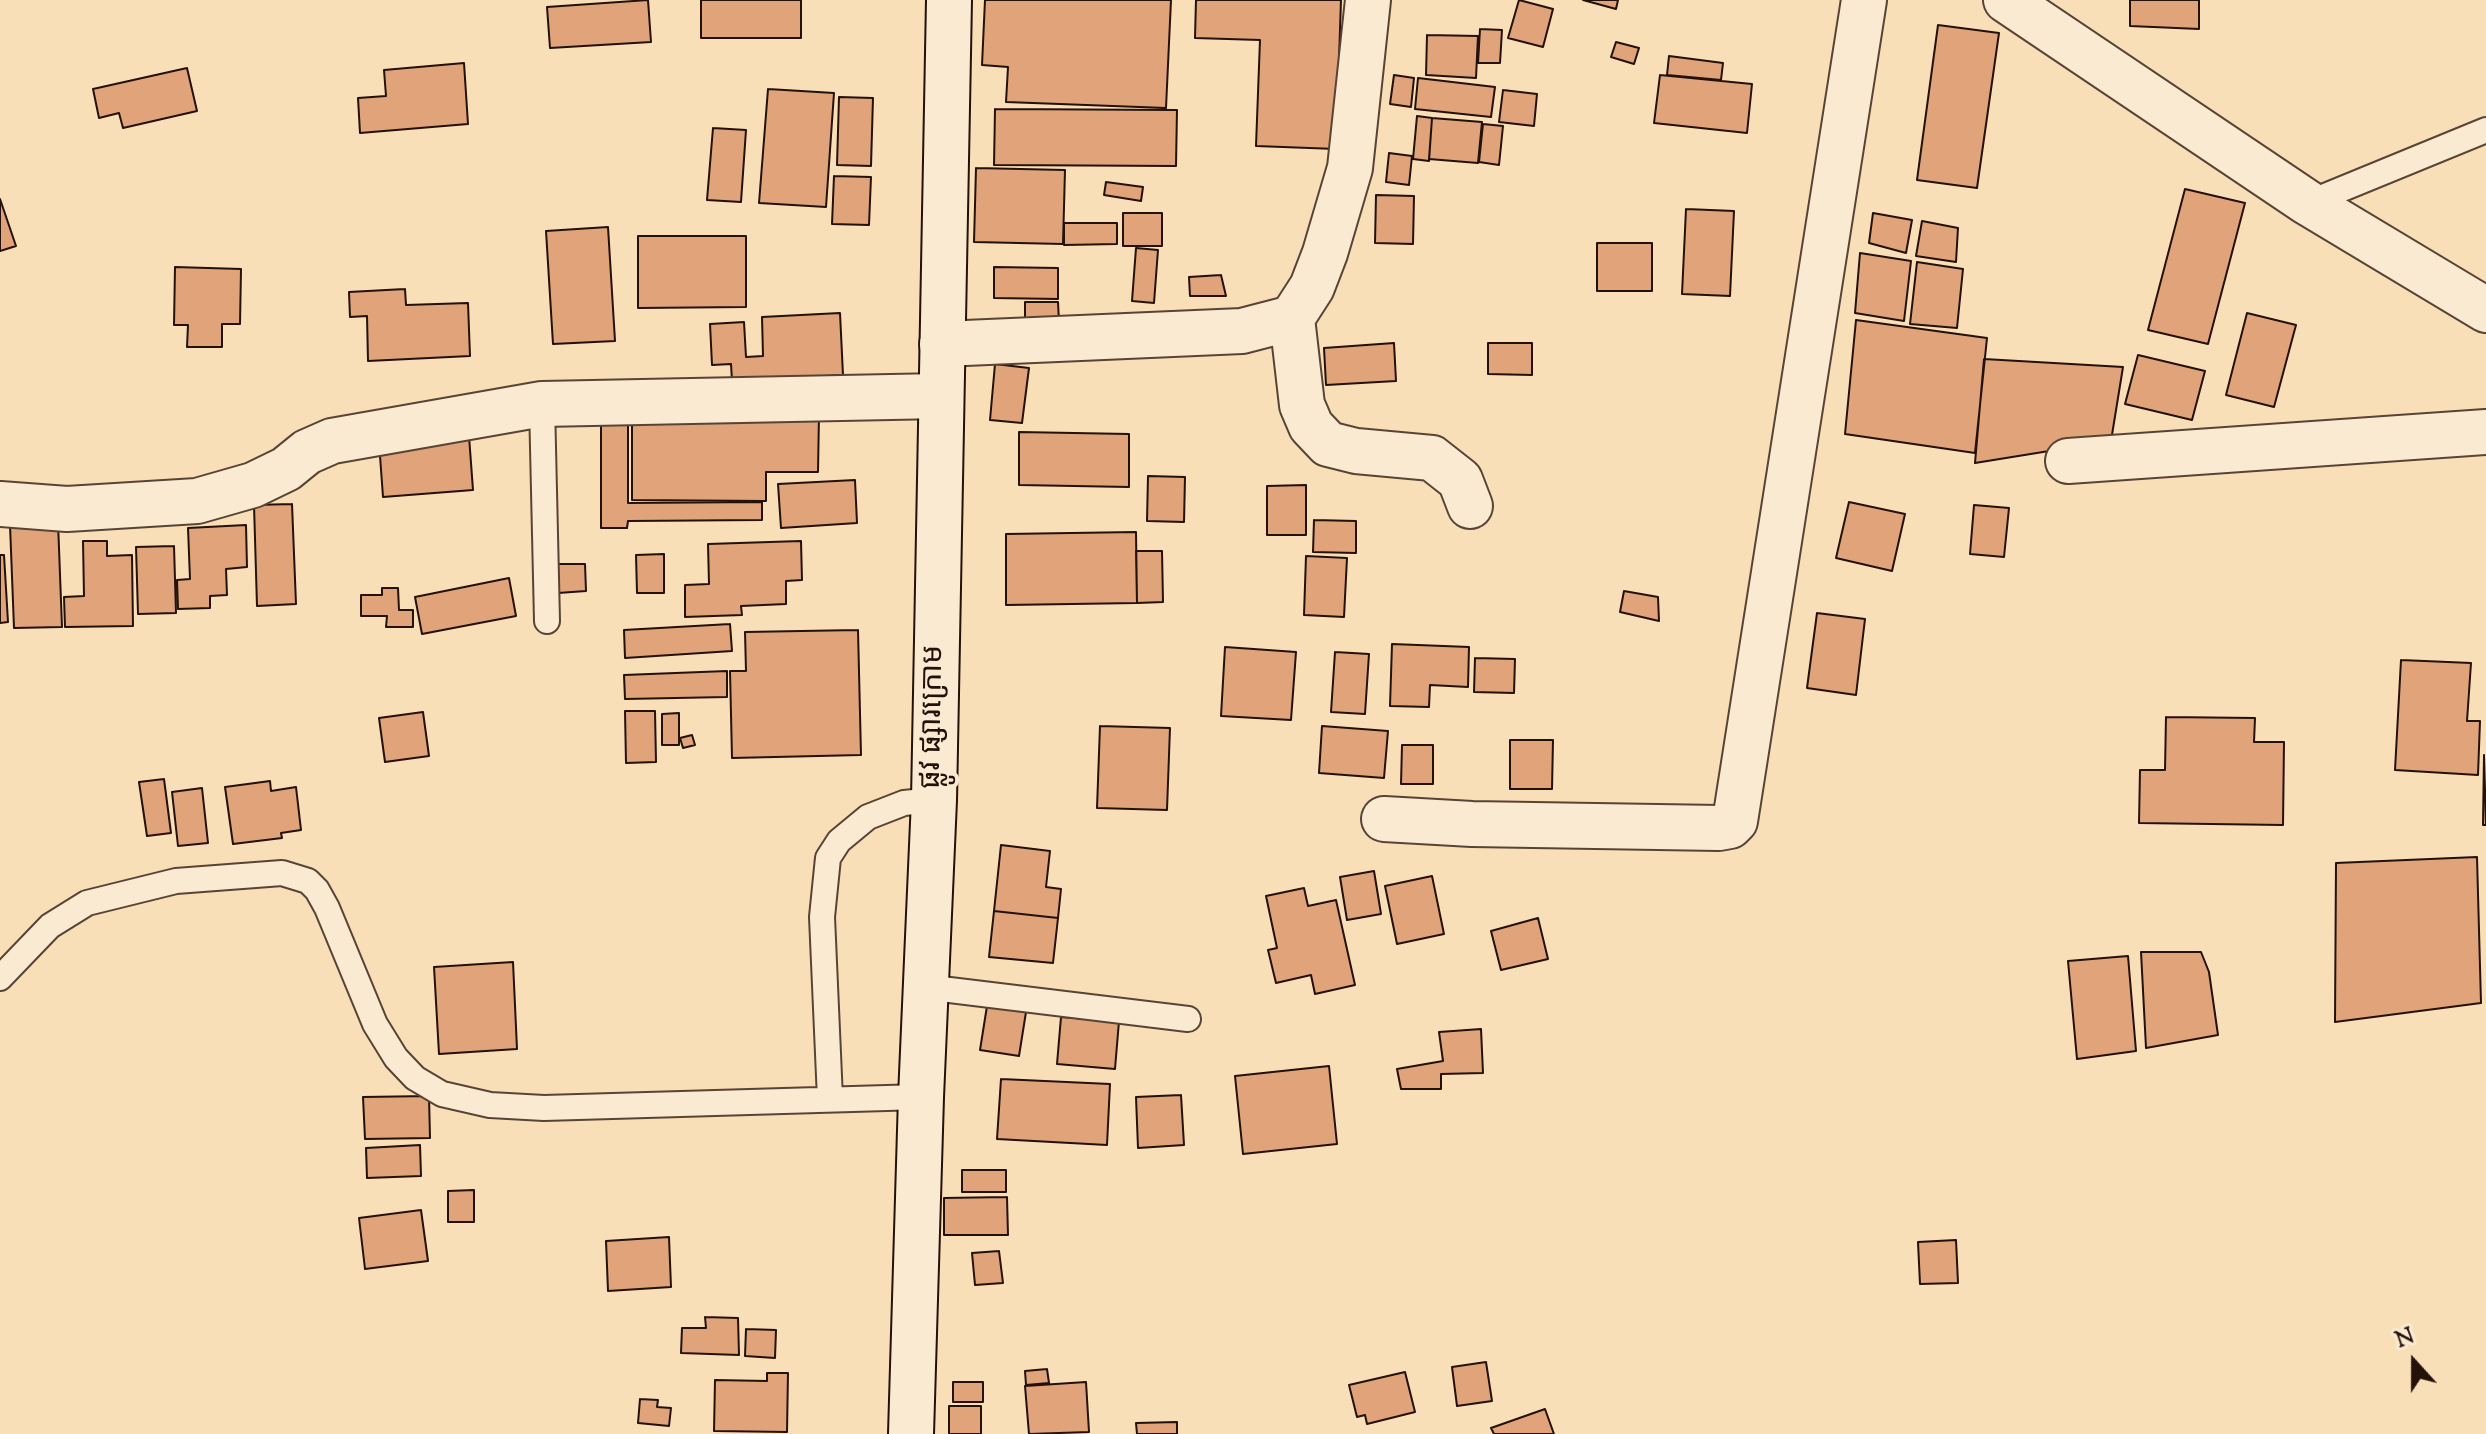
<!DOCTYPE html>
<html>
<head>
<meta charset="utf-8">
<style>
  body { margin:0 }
  #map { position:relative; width:2486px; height:1434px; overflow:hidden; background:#f8dfb8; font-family:"Sorts Mill Goudy",serif }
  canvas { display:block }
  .north { position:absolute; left:2374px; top:1322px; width:80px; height:80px; -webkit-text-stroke:6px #faead1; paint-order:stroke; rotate:339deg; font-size:22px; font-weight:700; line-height:32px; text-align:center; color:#23110a }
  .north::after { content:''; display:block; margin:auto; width:28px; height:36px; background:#23110a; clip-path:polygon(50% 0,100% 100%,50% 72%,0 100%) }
</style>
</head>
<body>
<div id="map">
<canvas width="2486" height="1434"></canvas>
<div class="north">N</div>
</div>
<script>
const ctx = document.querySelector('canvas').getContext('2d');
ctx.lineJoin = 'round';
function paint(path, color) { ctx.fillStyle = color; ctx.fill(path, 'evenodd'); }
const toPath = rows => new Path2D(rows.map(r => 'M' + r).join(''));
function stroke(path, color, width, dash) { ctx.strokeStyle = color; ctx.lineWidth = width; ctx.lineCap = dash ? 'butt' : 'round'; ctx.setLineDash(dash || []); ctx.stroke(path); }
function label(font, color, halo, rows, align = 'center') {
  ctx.font = font + ' "Sorts Mill Goudy","Noto Sans Khmer",serif'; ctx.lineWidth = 8; ctx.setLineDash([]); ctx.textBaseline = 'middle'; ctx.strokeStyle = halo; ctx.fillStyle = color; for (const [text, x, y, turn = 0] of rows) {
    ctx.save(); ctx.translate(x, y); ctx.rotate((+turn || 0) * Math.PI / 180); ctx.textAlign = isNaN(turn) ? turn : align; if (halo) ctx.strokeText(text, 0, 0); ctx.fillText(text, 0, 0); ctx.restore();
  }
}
const building = toPath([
  [648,0,651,42,550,48,547,7,648,0],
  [701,0,801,0,801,38,701,38,701,0],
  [985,0,1171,0,1166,108,1006,102,1008,67,982,65,985,0],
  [1196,0,1341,0,1336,149,1256,146,1260,40,1195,38,1196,0],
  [1519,0,1553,9,1543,47,1508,38,1519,0],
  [1583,0,1618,0,1616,9,1583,0],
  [2130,0,2199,0,2199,29,2130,26,2130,0],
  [1938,25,1999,33,1977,188,1917,180,1938,25],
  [1480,29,1502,30,1500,63,1478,63,1480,29],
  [1427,35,1478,36,1476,78,1426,75,1427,35],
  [1616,42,1639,48,1634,64,1611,57,1616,42],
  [1669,56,1723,63,1721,80,1667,75,1669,56],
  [464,63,468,124,360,133,358,98,386,96,384,70,464,63],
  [187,68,197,111,123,128,119,113,99,118,93,89,187,68],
  [1394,75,1414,78,1411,107,1390,104,1394,75],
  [1660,75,1752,84,1747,133,1654,123,1660,75],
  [1418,78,1495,87,1491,117,1415,109,1418,78],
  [768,89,834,93,826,207,759,203,768,89],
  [1503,90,1537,94,1534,126,1499,122,1503,90],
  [839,97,873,98,871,166,837,165,839,97],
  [995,109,1177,110,1176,166,994,165,995,109],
  [1417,116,1432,118,1429,161,1413,159,1417,116],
  [1432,118,1482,122,1478,163,1429,159,1432,118],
  [1483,124,1503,126,1499,165,1479,162,1483,124],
  [713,128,746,130,741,202,707,200,713,128],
  [1389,153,1412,156,1409,185,1386,182,1389,153],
  [976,168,1065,170,1063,244,974,242,976,168],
  [834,176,871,177,869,225,832,224,834,176],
  [1106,182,1143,187,1141,201,1104,195,1106,182],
  [2185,189,2245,203,2208,344,2148,330,2185,189],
  [1376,195,1414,196,1413,244,1375,243,1376,195],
  [0,199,16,246,0,251,0,199],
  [1686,209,1734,211,1730,296,1682,294,1686,209],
  [1123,213,1162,213,1162,246,1123,246,1123,213],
  [1873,213,1912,220,1906,253,1869,243,1873,213],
  [1922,221,1958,228,1956,262,1916,256,1922,221],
  [1064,223,1117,223,1117,244,1064,245,1064,223],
  [608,227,615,341,553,344,546,231,608,227],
  [638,236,746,236,746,307,638,308,638,236],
  [1597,243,1652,243,1652,291,1597,291,1597,243],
  [1136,248,1158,250,1154,303,1132,301,1136,248],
  [1860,253,1911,261,1904,321,1855,313,1860,253],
  [1917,262,1963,269,1957,328,1910,324,1917,262],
  [175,267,241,269,240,324,222,324,222,347,187,347,188,325,174,325,175,267],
  [994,267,1058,268,1058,299,994,298,994,267],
  [1221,275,1226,296,1190,296,1189,277,1221,275],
  [405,289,406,305,468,303,470,356,368,361,367,316,350,317,349,292,405,289],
  [1025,302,1058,302,1059,322,1025,322,1025,302],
  [840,313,843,375,732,381,731,364,712,365,710,324,744,322,746,357,763,356,762,317,840,313],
  [2247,313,2296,325,2274,407,2226,395,2247,313],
  [1856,320,1987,338,1975,453,1845,434,1856,320],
  [1394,343,1396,381,1326,385,1324,348,1394,343],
  [1488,343,1532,343,1532,375,1488,374,1488,343],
  [2138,355,2205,371,2192,420,2125,404,2138,355],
  [1984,359,2123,367,2111,441,1975,463,1984,359],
  [995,364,1029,368,1022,423,990,420,995,364],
  [632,413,819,414,818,472,766,472,766,501,632,500,632,413],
  [601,419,628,419,628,503,762,502,762,520,628,521,627,528,601,528,601,419],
  [1019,432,1129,434,1129,487,1019,485,1019,432],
  [469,436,473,490,383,497,379,442,469,436],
  [1148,476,1185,477,1184,522,1147,521,1148,476],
  [855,480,857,523,781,528,778,484,855,480],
  [1306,485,1306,535,1267,535,1267,486,1306,485],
  [1849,502,1905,514,1892,571,1836,558,1849,502],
  [292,504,296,604,257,606,254,505,292,504],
  [1974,505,2009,508,2004,557,1970,554,1974,505],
  [1314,520,1356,521,1356,553,1313,552,1314,520],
  [58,522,62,627,14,628,10,525,58,522],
  [246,525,247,567,226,569,227,595,210,596,210,608,178,609,177,580,190,579,188,528,246,525],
  [1136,532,1137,603,1006,605,1006,534,1136,532],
  [83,541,107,541,107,556,132,555,133,626,65,627,64,597,84,596,83,541],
  [801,541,802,580,786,581,786,604,741,606,742,615,685,617,685,585,709,584,708,544,801,541],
  [174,546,176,613,138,614,136,547,174,546],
  [1136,551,1162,551,1163,602,1137,603,1136,551],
  [664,554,664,593,637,593,636,555,664,554],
  [0,555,4,555,8,622,0,623,0,555],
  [1306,556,1347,558,1344,617,1304,615,1306,556],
  [557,564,585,564,586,591,558,593,557,564],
  [509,578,516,616,422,634,415,597,509,578],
  [382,588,398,588,399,610,413,610,413,627,386,627,387,616,361,616,361,595,382,595,382,588],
  [1624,591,1658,597,1659,621,1620,612,1624,591],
  [1817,613,1865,619,1856,695,1807,688,1817,613],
  [730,624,732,651,625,658,624,630,730,624],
  [858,630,861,755,732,758,730,671,746,671,745,632,858,630],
  [1392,644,1469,647,1468,687,1430,685,1429,707,1390,706,1392,644],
  [1225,647,1296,652,1291,720,1221,716,1225,647],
  [1335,652,1369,654,1365,714,1331,712,1335,652],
  [1475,658,1515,659,1514,693,1474,692,1475,658],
  [2401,660,2471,663,2467,721,2480,721,2478,775,2395,770,2401,660],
  [727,671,727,697,625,699,624,675,727,671],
  [625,711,655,711,656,762,626,763,625,711],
  [423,712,429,756,385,762,379,718,423,712],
  [679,713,679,745,662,745,662,714,679,713],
  [2166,717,2255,718,2254,742,2284,742,2283,825,2139,823,2140,770,2165,770,2166,717],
  [1100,726,1170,728,1167,810,1097,808,1100,726],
  [1322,726,1388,731,1384,778,1319,773,1322,726],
  [692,735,695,745,683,748,680,738,692,735],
  [1510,740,1553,740,1552,789,1510,789,1510,740],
  [1402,745,1433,745,1433,784,1401,784,1402,745],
  [2484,755,2486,825,2483,825,2484,755],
  [164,779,171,833,147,836,139,782,164,779],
  [270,781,271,791,296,787,301,830,281,833,282,838,233,844,225,787,270,781],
  [202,788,208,843,178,846,172,792,202,788],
  [1001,845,1050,851,1046,887,1061,889,1058,918,994,911,1001,845],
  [2477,857,2481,1003,2335,1022,2336,863,2477,857],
  [1374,871,1381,914,1347,920,1340,877,1374,871],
  [1432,876,1444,934,1397,944,1385,886,1432,876],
  [1304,888,1308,906,1336,900,1355,985,1315,994,1311,975,1276,983,1268,950,1277,948,1266,896,1304,888],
  [994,911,1058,918,1053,963,989,957,994,911],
  [1538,918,1548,959,1501,970,1491,931,1538,918],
  [2141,952,2201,952,2209,972,2218,1035,2146,1048,2141,952],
  [2128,956,2136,1051,2077,1059,2068,961,2128,956],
  [513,962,517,1049,439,1054,434,967,513,962],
  [987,1006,1026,1012,1019,1056,980,1050,987,1006],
  [1061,1017,1119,1021,1115,1069,1057,1064,1061,1017],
  [1481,1029,1483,1073,1441,1074,1441,1089,1401,1089,1397,1069,1443,1061,1439,1032,1481,1029],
  [1329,1066,1337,1144,1243,1154,1235,1076,1329,1066],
  [1001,1079,1110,1084,1107,1145,997,1139,1001,1079],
  [1181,1095,1184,1145,1138,1148,1136,1097,1181,1095],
  [429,1096,430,1138,365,1139,363,1097,429,1096],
  [420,1145,421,1176,367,1178,366,1148,420,1145],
  [962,1170,1006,1170,1006,1192,962,1192,962,1170],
  [474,1190,474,1222,448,1222,448,1191,474,1190],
  [1007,1197,1008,1235,944,1235,944,1198,1007,1197],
  [421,1210,428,1261,365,1269,359,1218,421,1210],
  [669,1237,671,1287,608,1291,606,1241,669,1237],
  [1956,1240,1958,1283,1920,1284,1918,1242,1956,1240],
  [999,1251,1003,1283,975,1285,972,1253,999,1251],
  [705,1317,738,1318,739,1355,681,1353,682,1328,706,1328,705,1317],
  [746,1329,776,1330,775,1358,745,1356,746,1329],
  [1486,1362,1492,1401,1457,1406,1452,1367,1486,1362],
  [1047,1369,1049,1383,1026,1385,1025,1371,1047,1369],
  [1405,1372,1415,1412,1367,1424,1365,1415,1357,1417,1349,1385,1405,1372],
  [767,1373,788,1373,787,1432,714,1431,715,1380,767,1381,767,1373],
  [953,1382,983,1382,983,1402,953,1402,953,1382],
  [1086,1382,1089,1432,1029,1434,1025,1386,1086,1382],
  [640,1399,658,1400,657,1407,671,1408,669,1426,638,1423,640,1399],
  [949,1406,981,1406,981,1434,949,1434,949,1406],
  [1545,1409,1554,1434,1494,1434,1491,1428,1545,1409],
  [1177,1422,1177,1434,1137,1434,1136,1423,1177,1422]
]);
paint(building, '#e0a37a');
stroke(building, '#23110a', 2);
const service = toPath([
  [2308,203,2486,130],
  [542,404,547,621],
  [0,978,50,926,87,903,176,881,282,873,308,881,317,890,327,908,375,1024,396,1058,415,1078,442,1094,490,1105,544,1108,921,1097],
  [925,987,1188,1019],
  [830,1099,822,917,828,858,839,841,868,817,904,803,934,800]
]);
const minor = toPath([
  [2006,0,2308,203,2486,310],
  [1292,318,1302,405,1311,426,1328,444,1356,451,1432,458,1460,480,1470,506],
  [942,344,1242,331,1292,318,1312,287,1325,253,1350,168,1368,0],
  [2068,461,2486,432],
  [0,504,67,509,197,501,253,485,286,469,307,452,332,441,542,404,941,396],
  [1384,819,1472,824,1719,828,1730,826,1735,821,1864,0]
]);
const secondary = toPath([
  [911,1434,921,1097,934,800,949,0]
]);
stroke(service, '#584436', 28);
stroke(minor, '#584436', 48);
stroke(secondary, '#23110a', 48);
stroke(service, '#faead1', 24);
stroke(minor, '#faead1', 44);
stroke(secondary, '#faead1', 44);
label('30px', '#23110a', '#faead1', [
  ["ផ្លូវ ផ្សារក្រោម",935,717,-89]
]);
</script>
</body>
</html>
